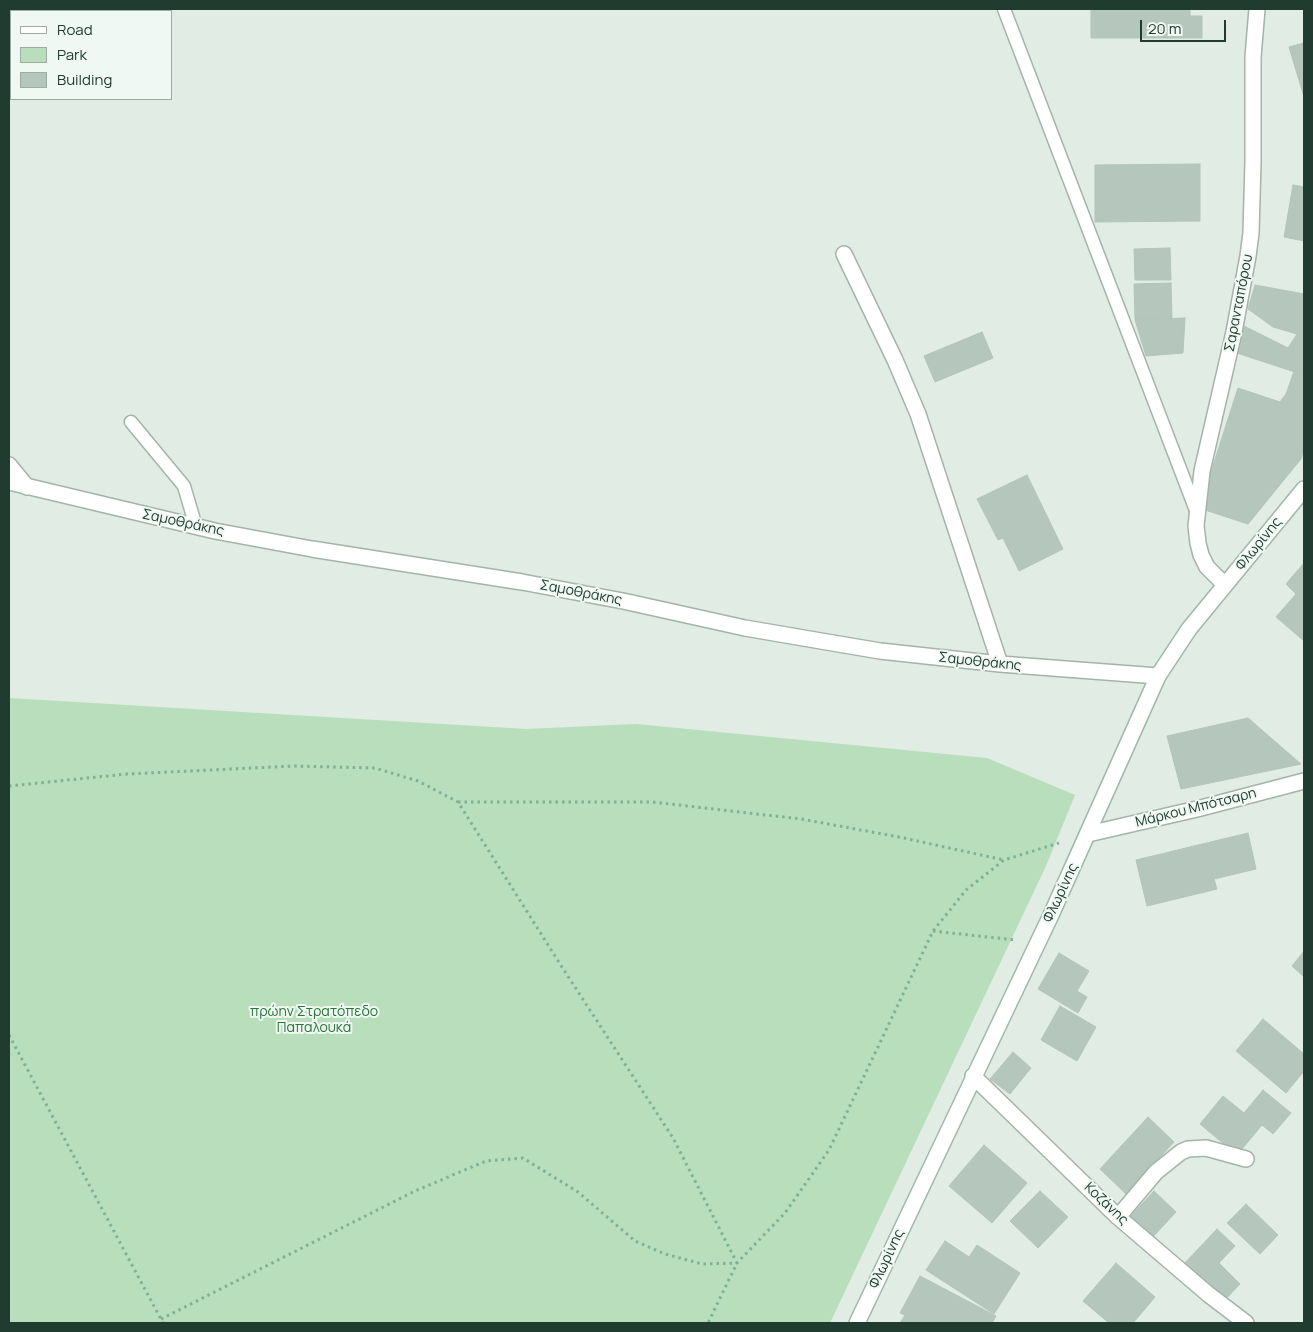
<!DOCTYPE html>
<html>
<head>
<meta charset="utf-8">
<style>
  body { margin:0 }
  #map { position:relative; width:1313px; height:1332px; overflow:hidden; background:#e0ece4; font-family:Manrope,sans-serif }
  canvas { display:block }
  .frame { position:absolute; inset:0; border:10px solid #203c30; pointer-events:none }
  .legend { position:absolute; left:10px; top:10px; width:162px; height:90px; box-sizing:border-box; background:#f0f8f3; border:1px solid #9dada5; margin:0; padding:6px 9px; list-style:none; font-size:15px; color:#203c30 }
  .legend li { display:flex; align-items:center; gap:10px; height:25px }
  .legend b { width:25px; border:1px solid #9dada5 }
  .scale { position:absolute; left:1140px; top:20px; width:86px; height:22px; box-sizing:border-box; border:2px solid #203c30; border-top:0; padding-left:6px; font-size:15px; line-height:18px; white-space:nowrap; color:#203c30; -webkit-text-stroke:4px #f0f8f3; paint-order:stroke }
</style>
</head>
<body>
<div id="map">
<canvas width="1313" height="1332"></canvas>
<div class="frame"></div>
<ul class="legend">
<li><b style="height:6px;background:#fff"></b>Road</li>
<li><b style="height:14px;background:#b8debb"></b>Park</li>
<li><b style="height:14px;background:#b5c6bd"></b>Building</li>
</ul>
<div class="scale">20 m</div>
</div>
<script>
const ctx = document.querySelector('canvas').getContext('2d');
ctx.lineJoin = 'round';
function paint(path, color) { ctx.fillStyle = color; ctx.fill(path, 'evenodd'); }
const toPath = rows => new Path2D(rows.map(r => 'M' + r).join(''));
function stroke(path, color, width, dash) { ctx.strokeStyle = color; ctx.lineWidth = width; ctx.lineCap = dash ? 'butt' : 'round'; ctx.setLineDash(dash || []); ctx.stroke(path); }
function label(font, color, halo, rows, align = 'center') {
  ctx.font = font + ' Manrope,sans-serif'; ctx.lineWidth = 4; ctx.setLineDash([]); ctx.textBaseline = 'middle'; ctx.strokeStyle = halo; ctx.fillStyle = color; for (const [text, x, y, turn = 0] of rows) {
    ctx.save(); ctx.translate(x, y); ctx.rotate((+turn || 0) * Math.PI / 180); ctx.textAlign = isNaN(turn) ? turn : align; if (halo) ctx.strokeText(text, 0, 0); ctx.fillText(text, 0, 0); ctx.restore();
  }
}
paint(toPath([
  [9,698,526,729,636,724,987,758,1075,795,1046,866,830,1323,9,1323]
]), '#b8debb');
const building = toPath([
  [1091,9,1190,9,1190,16,1202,16,1202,38,1091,38,1091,9],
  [1304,43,1304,97,1289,47,1304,43],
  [1200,164,1200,221,1095,222,1095,165,1200,164],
  [1293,185,1304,187,1304,241,1284,237,1293,185],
  [1170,248,1171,280,1135,280,1134,249,1170,248],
  [1171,283,1172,319,1135,320,1134,284,1171,283],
  [1255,285,1304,294,1304,375,1237,353,1244,326,1288,348,1297,334,1273,327,1248,309,1255,285],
  [1185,318,1183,353,1146,356,1135,320,1185,318],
  [982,332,993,358,935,382,924,356,982,332],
  [1294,371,1304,375,1304,447,1301,459,1248,524,1205,510,1200,506,1238,388,1280,402,1286,394,1294,371],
  [1027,475,1063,549,1019,571,1003,538,998,540,977,499,1027,475],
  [1304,563,1304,641,1276,617,1296,594,1286,584,1304,563],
  [1248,718,1301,764,1181,789,1167,736,1248,718],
  [1248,833,1256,869,1214,879,1217,889,1147,906,1136,860,1248,833],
  [1304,951,1304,977,1292,966,1304,951],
  [1059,953,1089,971,1077,991,1087,997,1078,1013,1038,989,1059,953],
  [1060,1006,1096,1027,1077,1061,1041,1040,1060,1006],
  [1263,1019,1304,1054,1304,1071,1286,1093,1236,1051,1263,1019],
  [1013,1052,1031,1068,1010,1094,990,1079,1013,1052],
  [1263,1090,1291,1113,1273,1134,1262,1125,1237,1155,1200,1124,1223,1096,1244,1113,1263,1090],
  [1148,1117,1174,1142,1126,1194,1100,1169,1148,1117],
  [984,1145,1027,1183,992,1223,949,1186,984,1145],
  [1040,1191,1068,1217,1038,1248,1010,1221,1040,1191],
  [1154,1191,1176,1212,1151,1239,1129,1218,1154,1191],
  [1246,1204,1278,1235,1260,1254,1227,1223,1246,1204],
  [1217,1229,1235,1246,1219,1263,1240,1284,1222,1303,1182,1266,1217,1229],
  [945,1241,969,1257,977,1245,1020,1273,994,1314,926,1270,945,1241],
  [1116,1263,1155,1297,1133,1323,1109,1323,1083,1301,1116,1263],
  [920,1276,996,1316,992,1323,900,1323,905,1315,900,1313,920,1276]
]);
paint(building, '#b5c6bd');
stroke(building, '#b2c5ba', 1);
const service = toPath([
  [1004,9,1197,513],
  [131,422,184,486,196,527]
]);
const minor = toPath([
  [844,254,895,360,918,414,1000,664],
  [9,465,27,487],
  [9,482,215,531,312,549,522,582,623,601,745,628,821,641,880,651,1000,664,1158,676],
  [1225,585,1207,567,1201,555,1198,543,1196,526,1202,471,1234,332,1248,256,1251,233,1253,162,1253,57,1257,9],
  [1088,834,1197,809,1304,781],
  [973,1076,1118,1217,1208,1294,1246,1323],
  [1118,1217,1156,1172,1181,1152,1188,1149,1206,1148,1246,1159]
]);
const secondary = toPath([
  [857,1323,1051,915,1158,676,1189,629,1304,489]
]);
stroke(service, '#a3b4aa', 15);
stroke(minor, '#a3b4aa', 18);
stroke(secondary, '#9eb8aa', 18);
stroke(toPath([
  [9,786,127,774,294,766,375,768,418,781,458,802,560,964,673,1138,737,1263,708,1323],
  [458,802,652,802,801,819,899,837,1004,860],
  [933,931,1015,940],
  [9,1035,163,1323],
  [161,1319,415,1191,486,1161,523,1158,578,1192,635,1241,665,1254,702,1264,737,1263,785,1213,829,1150,933,931,966,890,1004,860,1059,843]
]), '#7fb098', 3, [2.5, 4]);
stroke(service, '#fff', 12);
stroke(minor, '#fff', 15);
stroke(secondary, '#fff', 15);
label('14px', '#203c30', '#f0f8f3', [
  ["Σαρανταπόρου",1239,303,-79],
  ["Σαμοθράκης",183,523,12],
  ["Φλωρίνης",1259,544,-51],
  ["Σαμοθράκης",581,593,11],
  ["Σαμοθράκης",980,662,6],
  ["Μάρκου Μπότσαρη",1196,808,-14],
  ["Φλωρίνης",1061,893,-65],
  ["Κοζάνης",1106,1204,43],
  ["Φλωρίνης",887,1259,-65]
]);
label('14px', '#297539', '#f0f8f3', [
  ["πρώην Στρατόπεδο",314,1012],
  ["Παπαλουκά",314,1028]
]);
</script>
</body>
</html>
